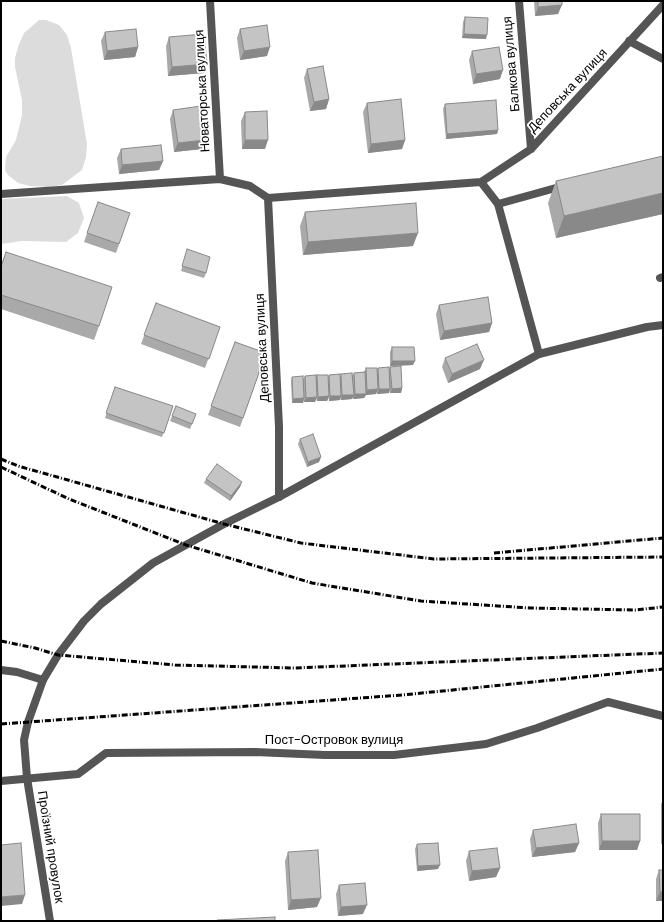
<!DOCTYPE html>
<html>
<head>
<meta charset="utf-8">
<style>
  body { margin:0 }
  #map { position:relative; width:664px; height:922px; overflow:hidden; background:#fff; font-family:"DM Sans",sans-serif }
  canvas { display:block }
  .frame { position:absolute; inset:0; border:2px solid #000; pointer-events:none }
</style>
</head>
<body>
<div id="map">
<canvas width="664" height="922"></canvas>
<div class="frame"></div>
</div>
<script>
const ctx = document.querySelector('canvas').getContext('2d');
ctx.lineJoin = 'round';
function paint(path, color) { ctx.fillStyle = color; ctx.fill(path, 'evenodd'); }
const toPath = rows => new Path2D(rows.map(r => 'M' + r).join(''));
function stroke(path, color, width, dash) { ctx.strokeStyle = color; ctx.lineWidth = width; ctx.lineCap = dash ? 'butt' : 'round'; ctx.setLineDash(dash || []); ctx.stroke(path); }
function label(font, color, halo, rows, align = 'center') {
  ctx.font = font + ' "DM Sans",sans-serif'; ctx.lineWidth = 3.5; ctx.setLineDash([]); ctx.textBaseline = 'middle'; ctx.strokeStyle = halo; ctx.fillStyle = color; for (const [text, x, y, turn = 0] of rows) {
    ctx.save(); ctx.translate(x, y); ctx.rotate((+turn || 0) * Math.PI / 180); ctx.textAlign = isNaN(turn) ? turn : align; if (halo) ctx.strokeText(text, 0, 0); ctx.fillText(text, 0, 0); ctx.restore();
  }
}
paint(toPath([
  [39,20,46,20,59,25,67,35,71,48,87,144,86,157,82,170,62,185,49,187,30,186,18,183,8,175,5,170,6,157,16,140,22,115,22,100,15,67,15,58,19,44,24,33],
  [67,196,79,203,84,218,78,233,66,242,22,241,1,244,1,199]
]), '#dcdcdc');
stroke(toPath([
  [629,41,663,59],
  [498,204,563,186],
  [660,278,663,277]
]), '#555', 8);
stroke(toPath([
  [210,1,220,179],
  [519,1,531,149],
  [481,182,498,204,539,354],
  [1,194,220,179,250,186,268,198,481,182,531,149,663,5],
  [268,198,279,427,279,497],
  [1,670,17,672,43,680],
  [1,781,78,774,106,753,255,752,325,755,394,755,486,744,537,728,608,702,663,716]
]), '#555', 8);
stroke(toPath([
  [50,921,27,778,24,740,28,722,43,680,58,655,84,621,101,604,153,563,224,524,279,497,539,354,647,327,663,325]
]), '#555', 8);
stroke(toPath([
  [1,459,18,466,224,524,301,543,434,559,663,557],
  [1,467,69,499,186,545,312,583,421,601,530,608,635,610,663,607],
  [494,553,663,538],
  [1,641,35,648,58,655,175,665,294,668,663,653],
  [1,724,402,695,663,669]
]), '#000', 3, [6, 2, 1, 2]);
paint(toPath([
  [534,1,562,1,558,14,535,16],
  [465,17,486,39,462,38,463,22],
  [240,29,267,56,240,60,237,38],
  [105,32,138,47,135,57,104,60,101,41],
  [169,37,204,73,168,76,166,46],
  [472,51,500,79,473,84,469,60],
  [307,69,329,99,326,109,310,111,304,78],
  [367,103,405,140,402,149,368,153,363,112],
  [445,104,498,130,497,134,446,139,443,109],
  [173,110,202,149,174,152,170,119],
  [245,112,265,149,242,149,241,121],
  [121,149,163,161,159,170,119,174,117,158],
  [663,156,663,214,556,238,548,203,556,181],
  [98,202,130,213,116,253,84,242],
  [305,212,413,246,303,255,300,226],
  [6,252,99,326,94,340,1,309,1,265],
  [186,254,206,273,204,278,181,271],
  [156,303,220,327,205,368,141,344],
  [439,305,492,323,489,332,440,340,436,314],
  [235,342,266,353,240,427,208,415],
  [392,347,413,365,390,366,390,352],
  [445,358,480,369,448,383,442,367],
  [390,367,402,388,401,393,390,393,390,390,389,393,377,394,377,391,376,394,366,395,364,398,353,399,353,396,352,399,341,400,341,397,340,400,329,401,329,398,327,401,317,401,316,398,315,402,304,402,304,399,303,403,292,403,291,381,292,377,303,379,305,376,316,378,317,375,328,378,329,375,340,377,341,374,352,376,354,373,364,372,366,368,377,371,378,368,389,370],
  [115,387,173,406,162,437,105,418],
  [176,406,196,414,190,429,170,421],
  [300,439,321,457,319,462,307,467,298,444],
  [206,479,242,482,240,487,230,501,204,483],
  [663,800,663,844,661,844,661,804],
  [601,814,640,841,637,850,599,850,598,823],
  [533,830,579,843,575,852,532,857,530,839],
  [417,844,438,869,417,871,415,849],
  [469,851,500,868,496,877,469,881,466,861],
  [288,852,317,907,288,910,285,861],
  [659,870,663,870,663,901,656,901,656,879],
  [339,885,363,914,338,916,336,894]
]), '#a9a9a9');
paint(toPath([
  [562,5,558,14,535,16,538,7],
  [464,34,487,35,486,39,462,38],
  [138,47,135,57,104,60,107,51],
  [270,47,267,56,240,60,244,51],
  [207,64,204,73,168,76,172,67],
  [503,70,500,79,473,84,476,74],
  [329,99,326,109,310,111,314,102],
  [498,130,497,134,446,139,447,134],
  [205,140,202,149,174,152,178,143],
  [245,140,268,140,265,149,242,149],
  [405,140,402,149,368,153,371,144],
  [163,161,159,170,119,174,122,165],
  [663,193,663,214,556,238,564,216],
  [418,233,413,246,303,255,308,242],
  [492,323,489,332,440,340,444,331],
  [484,360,480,369,448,383,452,374],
  [392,361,415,361,413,365,390,366],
  [402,388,401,393,390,393,392,389],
  [378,389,376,394,366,395,364,398,353,399,355,394,365,394,367,390],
  [379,389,390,389,389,393,377,394],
  [342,395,354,395,352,399,341,400],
  [329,396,327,401,317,401,318,397],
  [330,396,341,396,340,400,329,401],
  [317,397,315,402,304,402,306,398],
  [304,398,303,403,292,403,293,399],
  [321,457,319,462,307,467,308,462],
  [242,482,240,487,230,501,231,496],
  [602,841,640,841,637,850,599,850],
  [579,843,575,852,532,857,536,848],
  [440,865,438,869,417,871,418,866],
  [500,868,496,877,469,881,472,871],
  [660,892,663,892,663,901,656,901],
  [25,895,22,904,1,906,1,897],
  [321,898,317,907,288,910,291,900],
  [367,905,363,914,338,916,341,907]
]), '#898989');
const building = toPath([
  [538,1,562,1,562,5,538,7,538,1],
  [465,17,488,18,487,35,464,34,465,17],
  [267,25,270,47,244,51,240,29,267,25],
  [136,29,138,47,107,51,105,32,136,29],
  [204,34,207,64,172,67,169,37,204,34],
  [499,47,503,70,476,74,472,51,499,47],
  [323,66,329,99,314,102,307,69,323,66],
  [401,99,405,140,371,144,367,103,401,99],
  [496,100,498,130,447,134,445,104,496,100],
  [201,106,205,140,178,143,173,110,201,106],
  [267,111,268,140,245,140,245,112,267,111],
  [161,145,163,161,122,165,121,149,161,145],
  [663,156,663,193,564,216,556,181,663,156],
  [98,202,130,213,119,244,87,233,98,202],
  [416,203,418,233,308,242,305,212,416,203],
  [187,249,210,257,206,273,182,266,187,249],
  [6,252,112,287,99,326,1,295,1,267,6,252],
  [488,297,492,323,444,331,439,305,488,297],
  [156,303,220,327,209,359,144,335,156,303],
  [235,342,266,353,243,418,211,406,235,342],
  [477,344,484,360,452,374,445,358,477,344],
  [392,347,414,347,415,361,392,361,392,347],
  [401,366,402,388,392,389,390,367,401,366],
  [389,367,390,389,379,389,378,368,389,367],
  [366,368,377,368,378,389,367,390,366,368],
  [365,372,366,394,355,394,354,373,365,372],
  [352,373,354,395,342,395,341,374,352,373],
  [340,374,341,396,330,396,329,375,340,374],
  [316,375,317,397,306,398,305,376,316,375],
  [317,375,328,375,329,396,318,397,317,375],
  [303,376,304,398,293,399,292,377,303,376],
  [115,387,173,406,164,433,106,413,115,387],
  [176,406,196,414,192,424,172,416,176,406],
  [313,434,321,457,308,462,300,439,313,434],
  [217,464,242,482,231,496,206,479,217,464],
  [601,814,640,814,640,841,602,841,601,814],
  [576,824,579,843,536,848,533,830,576,824],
  [21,843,25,895,1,897,1,845,21,843],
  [438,843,440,865,418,866,417,844,438,843],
  [497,848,500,868,472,871,469,851,497,848],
  [318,850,321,898,291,900,288,852,318,850],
  [659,870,663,870,663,892,660,892,659,870],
  [365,883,367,905,341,907,339,885,365,883],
  [275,917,275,921,217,921,217,920,275,917]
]);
paint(building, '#c4c4c4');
stroke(building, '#898989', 1);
label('13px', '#000', '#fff', [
  ["Балкова вулиця",512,64,-95],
  ["Новаторська вулиця",203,91,-93],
  ["Деповська вулиця",568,91,-47],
  ["Деповська вулиця",263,348,-93],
  ["Пост-Островок вулиця",334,741],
  ["Проїзний провулок",50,847,81]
]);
</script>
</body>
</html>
